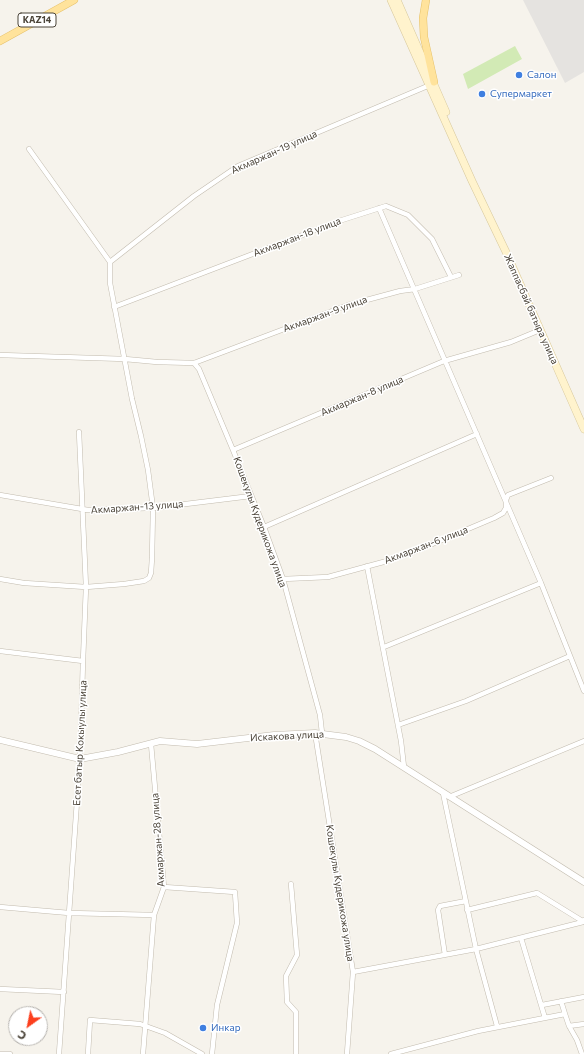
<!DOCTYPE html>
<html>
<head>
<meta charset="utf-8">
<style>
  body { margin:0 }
  #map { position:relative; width:584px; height:1054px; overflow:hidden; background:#f6f3ec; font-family:Commissioner,sans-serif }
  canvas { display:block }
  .north { position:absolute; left:8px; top:1006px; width:40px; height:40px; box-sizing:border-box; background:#fff; border:1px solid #b7b4b0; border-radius:50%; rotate:213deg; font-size:11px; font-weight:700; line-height:16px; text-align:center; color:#4b4439 }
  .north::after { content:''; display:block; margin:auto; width:14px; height:18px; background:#fc3f1d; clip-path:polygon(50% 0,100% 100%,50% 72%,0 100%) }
</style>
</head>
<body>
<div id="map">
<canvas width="584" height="1054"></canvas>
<div class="north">С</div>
</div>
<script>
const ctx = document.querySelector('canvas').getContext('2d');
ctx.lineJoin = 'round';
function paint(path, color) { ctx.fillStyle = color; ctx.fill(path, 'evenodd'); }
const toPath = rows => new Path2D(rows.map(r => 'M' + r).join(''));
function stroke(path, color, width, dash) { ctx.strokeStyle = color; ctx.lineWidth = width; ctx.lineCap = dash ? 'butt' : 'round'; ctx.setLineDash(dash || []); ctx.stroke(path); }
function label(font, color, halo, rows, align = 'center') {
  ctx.font = font + ' Commissioner,sans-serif'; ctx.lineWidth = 3; ctx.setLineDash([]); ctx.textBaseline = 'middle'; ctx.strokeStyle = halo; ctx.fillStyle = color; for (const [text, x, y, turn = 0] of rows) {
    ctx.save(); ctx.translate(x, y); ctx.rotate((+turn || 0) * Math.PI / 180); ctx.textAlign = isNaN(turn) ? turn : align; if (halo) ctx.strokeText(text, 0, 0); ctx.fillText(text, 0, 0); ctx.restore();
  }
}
paint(toPath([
  [515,46,522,59,468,89,463,74]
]), '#d2eab5');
paint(toPath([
  [523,0,584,0,584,72,565,83]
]), '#e5e3e0');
const minor = toPath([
  [379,208,541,583,584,691],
  [110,262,194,196,238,166,430,85],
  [114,307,339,221,386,206,408,215,432,239,451,277],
  [0,355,125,359,157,362,194,363,348,305,400,291,415,289,459,275],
  [194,363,199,369,233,450,264,527,283,579,320,715,322,733],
  [233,450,444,361,511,342,540,330],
  [0,495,88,510,153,508,251,496],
  [264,527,477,434],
  [367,566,401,741,404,767],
  [0,579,24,583,86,587,124,584,144,581,149,578,151,573,152,558,153,508,148,470,141,436,132,399,110,283,110,262,29,149],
  [283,579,328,577,387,561,411,553,494,518,503,513,506,508,506,500,508,495,551,478],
  [384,647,541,583],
  [0,651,83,661],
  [398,725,466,701,570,656],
  [315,733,353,972,347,1054],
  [443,793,476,949,497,1026],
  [449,797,584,741],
  [291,884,297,955,286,976,287,1002,296,1012,296,1054],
  [164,887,235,892,237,923,217,1005,212,1054],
  [0,907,69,913,154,915],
  [467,910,537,893,584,922],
  [521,938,545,1018],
  [445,955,438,910,440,906,466,901],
  [353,972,476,949,583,922,584,920],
  [0,989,64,992],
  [561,1001,565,1014],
  [542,1005,584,997],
  [569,1026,577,1040,582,1054],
  [0,1054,10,1054],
  [59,1054,80,759,83,661,86,587,79,432],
  [88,1054,90,1020,140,1024,165,1033,202,1054],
  [143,1054,154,915,164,887,151,744],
  [391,1054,478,1031,565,1014,569,1026,584,1024]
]);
const tertiary = toPath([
  [0,740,80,759,118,752,160,741,197,744,274,735,315,733,346,737,359,741,375,749,584,882]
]);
const secondary = toPath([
  [391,0,472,181,506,252,584,429],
  [397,0,446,112]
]);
const primary = toPath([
  [426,0,423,18,424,37,434,82],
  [0,41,74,0]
]);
stroke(minor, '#c2bbae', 5.5);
stroke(tertiary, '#c2bbae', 7);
stroke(secondary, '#d6c79b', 8);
stroke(primary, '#e6c16a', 8);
stroke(minor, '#fff', 4.5);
stroke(tertiary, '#fff', 6);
stroke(secondary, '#fff3cd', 7);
stroke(primary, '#ffe39c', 7);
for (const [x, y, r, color] of [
  [519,75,4,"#3f7fe0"],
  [482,94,4,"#3f7fe0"],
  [203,1028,4,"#3f7fe0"]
]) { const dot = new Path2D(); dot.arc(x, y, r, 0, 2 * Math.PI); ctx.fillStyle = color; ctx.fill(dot); stroke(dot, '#fff', 1.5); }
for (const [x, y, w] of [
  [37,20,38]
]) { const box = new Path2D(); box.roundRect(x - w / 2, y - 7, w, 14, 3); ctx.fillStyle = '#fff'; ctx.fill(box); stroke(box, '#4b4439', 1); }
label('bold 9px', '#4b4439', null, [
  ["KAZ14",37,20]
]);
label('10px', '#366cbe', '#fff', [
  ["Салон",527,75],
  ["Супермаркет",490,94],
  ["Инкар",211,1028]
], 'left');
label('10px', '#4b4439', '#fff', [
  ["Акмаржан-19 улица",274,152,-24],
  ["Акмаржан-18 улица",297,237,-21],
  ["Жаппасбай батыра улица",531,309,66],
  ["Акмаржан-9 улица",325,314,-20],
  ["Акмаржан-8 улица",362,396,-23],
  ["Акмаржан-13 улица",137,507,-4],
  ["Кошекулы Кудерикожа улица",260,522,70],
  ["Акмаржан-6 улица",426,545,-21],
  ["Искакова улица",287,736,-3],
  ["Есет батыр Кокыулы улица",80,743,-87],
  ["Акмаржан-28 улица",158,840,-94],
  ["Кошекулы Кудерикожа улица",340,893,81]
]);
</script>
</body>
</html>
